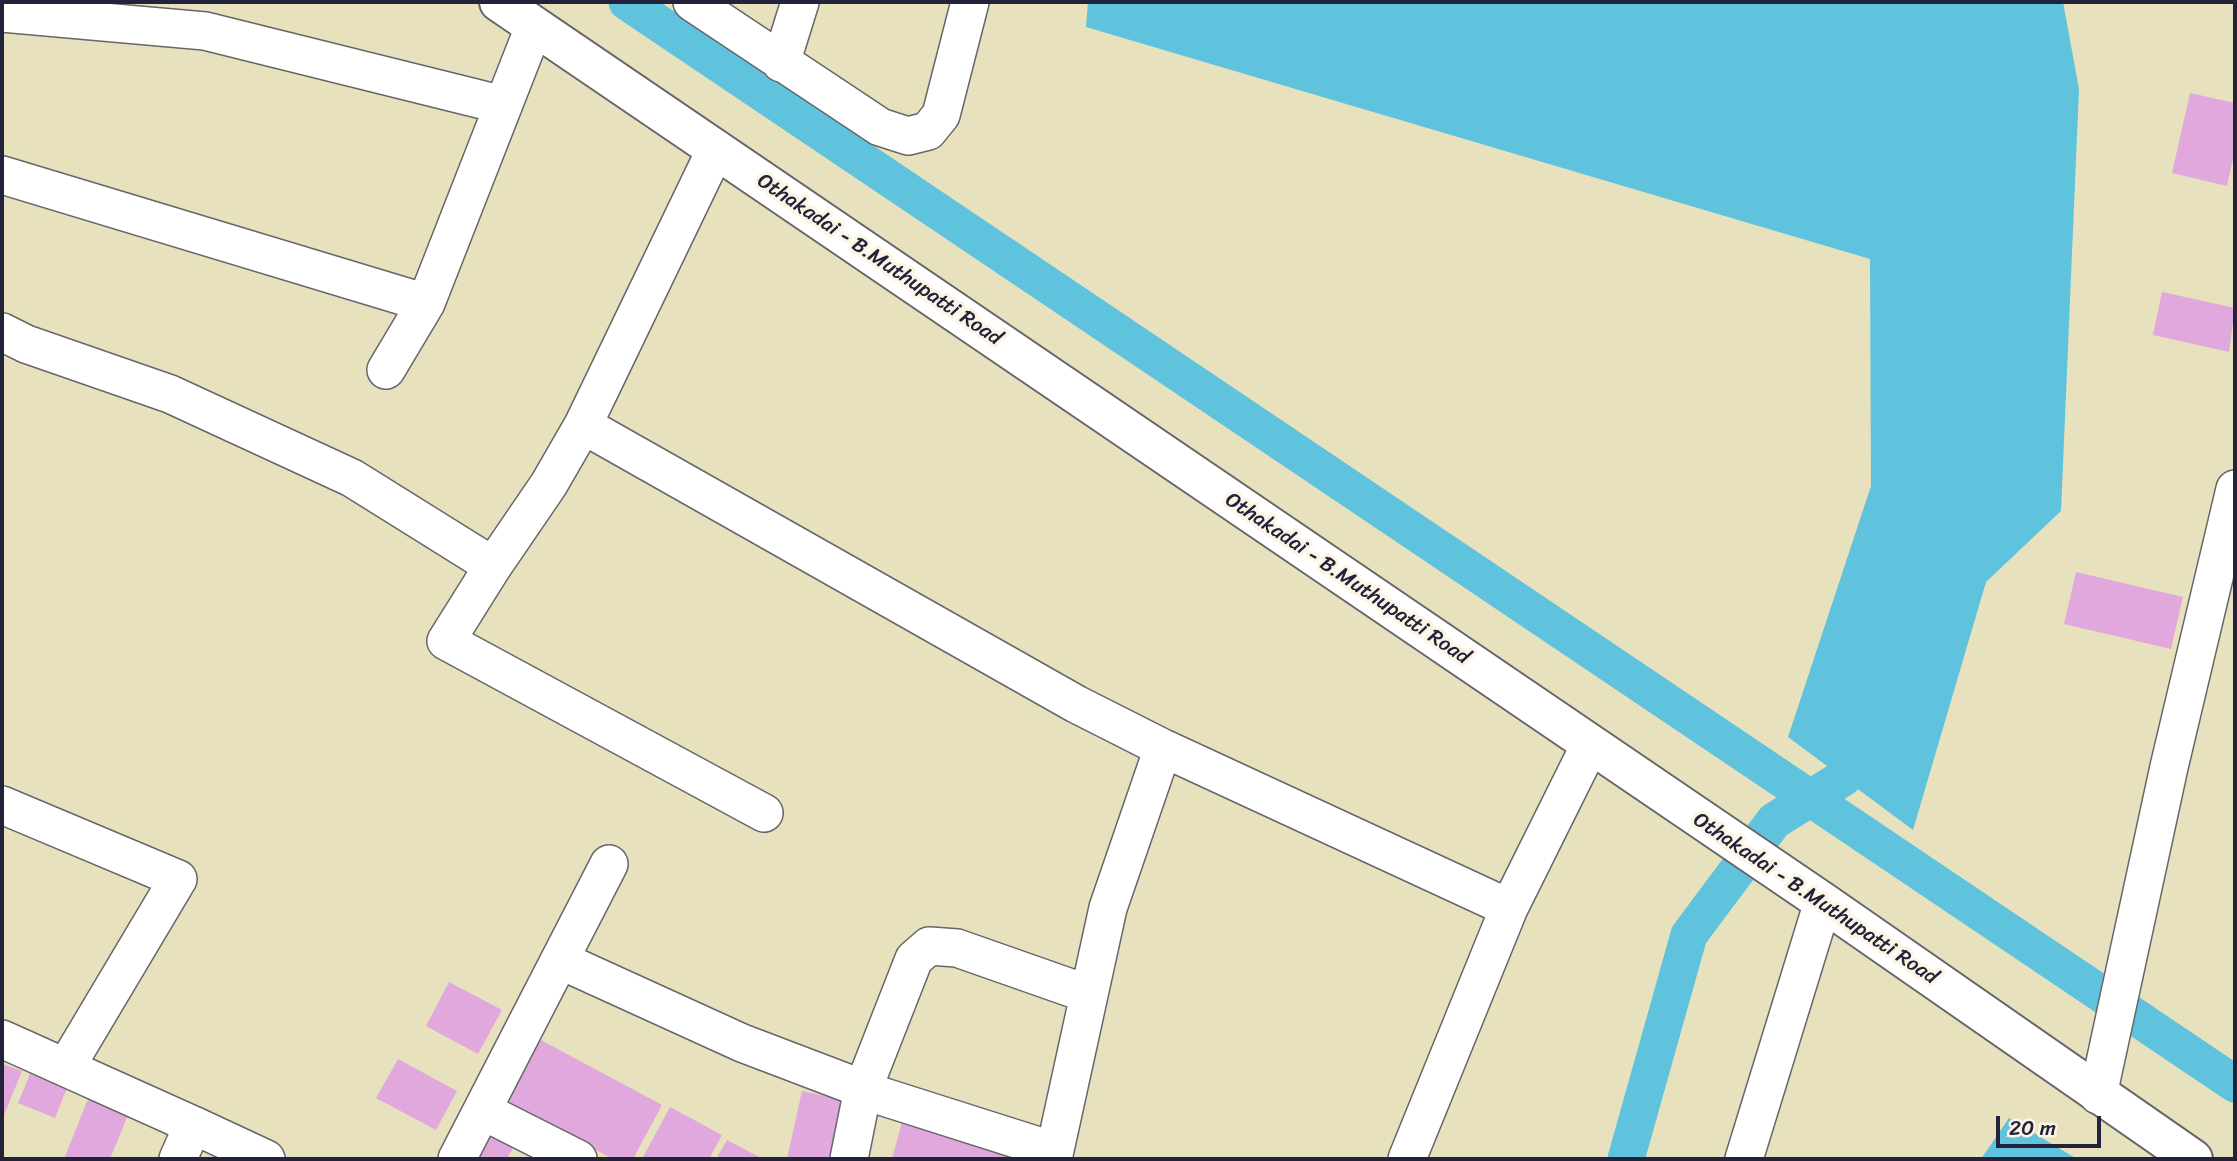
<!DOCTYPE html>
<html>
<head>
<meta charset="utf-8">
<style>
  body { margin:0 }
  #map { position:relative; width:2237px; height:1161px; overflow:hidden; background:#e7e1be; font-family:Sriracha,sans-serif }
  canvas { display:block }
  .frame { position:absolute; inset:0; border:4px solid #22223b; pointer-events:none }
  .scale { position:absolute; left:1996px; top:1116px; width:105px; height:32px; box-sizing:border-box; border:4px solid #22223b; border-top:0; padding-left:9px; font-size:21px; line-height:24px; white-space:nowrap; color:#22223b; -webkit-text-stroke:5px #fcf5e5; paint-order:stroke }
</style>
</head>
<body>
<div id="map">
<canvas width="2237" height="1161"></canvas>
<div class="frame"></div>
<div class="scale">20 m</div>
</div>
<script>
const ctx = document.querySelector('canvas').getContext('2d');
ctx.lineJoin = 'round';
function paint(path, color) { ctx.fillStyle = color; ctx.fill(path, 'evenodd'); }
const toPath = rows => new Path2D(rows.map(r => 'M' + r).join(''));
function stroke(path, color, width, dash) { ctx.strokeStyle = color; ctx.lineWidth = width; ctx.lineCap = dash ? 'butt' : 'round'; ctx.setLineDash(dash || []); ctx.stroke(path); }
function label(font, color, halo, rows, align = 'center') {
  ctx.font = font + ' Sriracha,sans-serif'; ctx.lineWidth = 7; ctx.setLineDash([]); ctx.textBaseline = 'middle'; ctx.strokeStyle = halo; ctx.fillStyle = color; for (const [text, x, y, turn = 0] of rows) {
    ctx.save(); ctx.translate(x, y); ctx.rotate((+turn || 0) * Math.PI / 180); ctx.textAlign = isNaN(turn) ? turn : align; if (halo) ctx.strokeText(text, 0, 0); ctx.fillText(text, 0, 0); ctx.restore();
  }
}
paint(toPath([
  [1088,2,2063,2,2079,89,2061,511,1986,582,1913,830,1788,737,1871,486,1870,259,1086,27],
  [2009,1118,2077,1159,1981,1159]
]), '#60c3de');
stroke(toPath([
  [627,2,2235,1084],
  [1626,1159,1689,935,1774,821,1843,778,1860,733]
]), '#60c3de', 37);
paint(toPath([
  [2190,93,2235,103,2235,150,2227,186,2172,173],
  [2162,292,2235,308,2229,352,2153,335],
  [2076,572,2183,597,2171,649,2064,624],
  [449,982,502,1010,478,1054,426,1026],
  [541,1040,662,1105,633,1159,613,1159,506,1102],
  [398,1059,457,1091,436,1130,376,1098],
  [2,1064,22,1071,2,1120],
  [32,1069,69,1083,55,1118,18,1103],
  [802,1091,854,1102,842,1159,787,1159],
  [88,1099,128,1115,110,1159,64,1159],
  [670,1107,722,1135,709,1159,642,1159],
  [902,1122,1036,1158,1036,1159,892,1159],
  [489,1130,515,1144,507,1159,473,1159],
  [727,1140,763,1159,716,1159]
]), '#e0a8dd');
const minor = toPath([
  [692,2,880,127,908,136,928,131,941,115,970,2],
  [2,13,205,31,503,105],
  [781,63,800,2],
  [2,175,426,303],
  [2,332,26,344,170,394,352,478,493,566,549,484,583,425,716,149],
  [386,370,426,303,534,27],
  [583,425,1076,704,1163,748,1509,908,1590,745],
  [493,566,446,641,764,813],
  [2,805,178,879,66,1067],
  [562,961,742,1043,884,1097,1054,1151],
  [2,1039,193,1125,178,1159],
  [2098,1095,2169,767,2235,489],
  [483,1111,578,1159],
  [193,1125,266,1159],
  [457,1159,609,864],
  [849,1159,863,1089,914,959,929,946,957,948,1088,994],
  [1053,1159,1108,908,1163,748],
  [1407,1159,1509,908],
  [1744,1159,1823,902]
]);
const major = toPath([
  [499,2,1823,902,2193,1159]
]);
stroke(minor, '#676569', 40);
stroke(major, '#676569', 42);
stroke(minor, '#fff', 37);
stroke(major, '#fff', 38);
label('21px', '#22223b', '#fcf5e5', [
  ["Othakadai - B.Muthupatti Road",879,260,34],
  ["Othakadai - B.Muthupatti Road",1347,579,34],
  ["Othakadai - B.Muthupatti Road",1815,899,34]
]);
</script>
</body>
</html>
